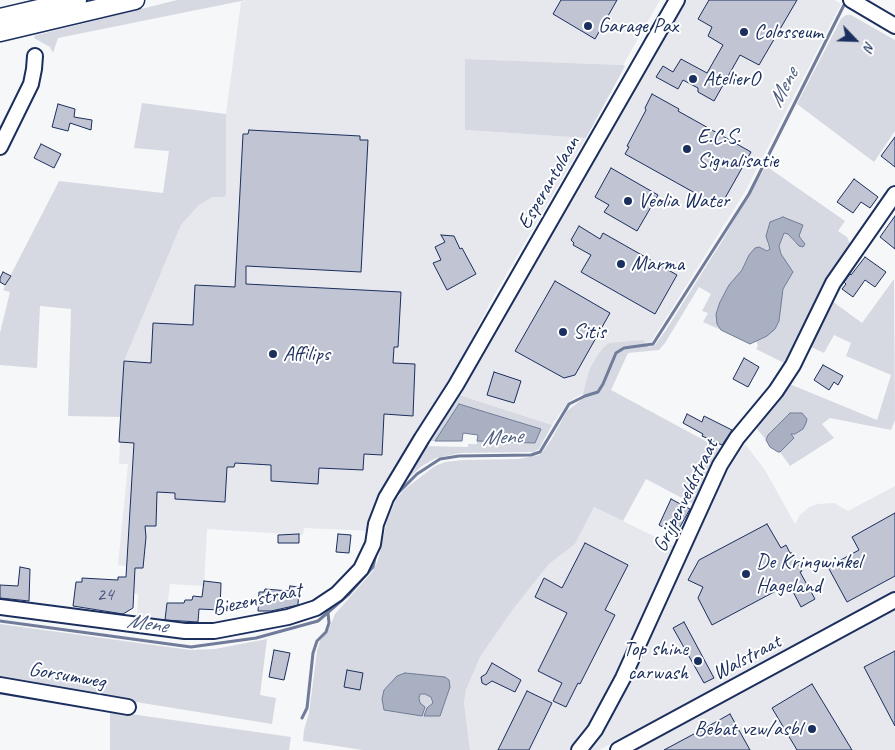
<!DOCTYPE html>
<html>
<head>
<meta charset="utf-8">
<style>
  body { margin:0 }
  #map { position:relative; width:895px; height:750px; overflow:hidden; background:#f6f7f9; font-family:Caveat,sans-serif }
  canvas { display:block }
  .north { position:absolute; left:830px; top:15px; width:50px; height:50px; -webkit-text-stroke:4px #fff; paint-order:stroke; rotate:114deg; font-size:14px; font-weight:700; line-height:20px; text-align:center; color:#1b2f5e }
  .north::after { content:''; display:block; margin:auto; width:18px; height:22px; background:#1b2f5e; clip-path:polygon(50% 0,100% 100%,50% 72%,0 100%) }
</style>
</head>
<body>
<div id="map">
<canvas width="895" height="750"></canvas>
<div class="north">N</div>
</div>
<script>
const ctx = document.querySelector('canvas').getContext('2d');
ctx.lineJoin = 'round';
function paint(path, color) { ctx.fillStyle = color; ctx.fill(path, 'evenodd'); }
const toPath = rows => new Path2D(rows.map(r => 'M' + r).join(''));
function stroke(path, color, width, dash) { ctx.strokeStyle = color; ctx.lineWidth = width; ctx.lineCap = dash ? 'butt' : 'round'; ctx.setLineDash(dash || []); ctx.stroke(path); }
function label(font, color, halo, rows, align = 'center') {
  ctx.font = font + ' Caveat,sans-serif'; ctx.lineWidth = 4; ctx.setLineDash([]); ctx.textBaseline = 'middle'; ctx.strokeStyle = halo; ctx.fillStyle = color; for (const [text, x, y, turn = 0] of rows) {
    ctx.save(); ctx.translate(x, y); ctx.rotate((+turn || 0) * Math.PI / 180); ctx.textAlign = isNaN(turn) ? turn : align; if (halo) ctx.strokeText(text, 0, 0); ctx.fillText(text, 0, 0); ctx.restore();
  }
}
paint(toPath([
  [246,0,660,0,623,65,465,59,465,130,586,138,496,292,451,378,415,438,372,531,304,528,303,535,207,529,204,586,170,584,165,627,137,622,138,594,125,593,126,566,118,565,128,464,119,464,124,361,181,225,199,205,213,197,223,197,226,195,226,114,241,2],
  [685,0,834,0,841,4,746,190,651,342,645,343,642,340,612,343,595,359,582,394,568,402,552,425,456,394,474,370],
  [745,444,765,470,795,524,800,515,809,507,818,504,834,503,848,511,895,486,895,592,599,750,585,750,614,707,647,646,726,470],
  [594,507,676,547,595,722,574,750,470,750,464,703,466,690,480,657,514,608,549,564,575,544],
  [895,609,895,750,634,750,759,682]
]), '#e6e8ee');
paint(toPath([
  [177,0,246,0,58,38,53,53,50,47,34,38,35,35,41,34],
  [846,15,851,15,895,40,895,131,874,162,797,104,841,19],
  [465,59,623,65,625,66,586,138,465,130],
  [142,103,226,114,226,195,223,197,213,197,199,205,181,225,124,361,121,417,68,416,71,309,40,306,37,368,0,365,0,333,10,292,3,290,59,181,163,193,169,151,134,148],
  [766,166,845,221,838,231,847,237,852,248,788,365,756,349,758,346,756,341,767,336,779,321,783,289,793,272,781,254,779,246,784,233,788,234,795,243,803,240,799,236,800,229,783,217,771,222,767,243,770,249,768,251,763,249,749,255,742,270,729,285,720,302,717,324,721,330,703,322,708,313,702,311,711,294,699,287,665,343,659,350,628,353,611,390,724,451,697,506,646,479,623,521,594,507,575,544,549,564,514,608,480,657,466,690,464,703,470,750,363,750,303,741,304,730,309,713,317,651,320,641,329,629,335,614,373,571,378,560,387,521,396,499,406,488,435,466,445,462,463,460,518,459,540,455,551,440,567,411,581,400,589,371,595,359,603,348,609,343,630,341,643,340,649,347,655,345,666,330,722,241],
  [397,676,450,687,424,716,433,703,431,697,425,694,420,694,419,703,384,690],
  [894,279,895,420,891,430,830,418,822,424,834,438,790,466,780,452,794,438,790,434,795,434,803,429,790,413,768,435,766,440,754,425,787,383,877,420,891,375,846,356,851,343,834,335,824,353,807,345,828,298,862,323],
  [456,394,552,425,539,449,534,452,460,453,436,458,422,466,395,490,423,446,468,447,468,444,477,444,477,441,535,443,541,429,459,404,435,441,426,441],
  [0,624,190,650,215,649,267,639,260,695,276,698,272,724,0,680],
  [110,711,291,737,289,750,110,750]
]), '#d6d9e2');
const water = toPath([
  [783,217,803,225,799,236,805,244,803,247,799,246,788,234,784,233,779,246,781,254,793,272,783,289,779,321,775,329,767,336,750,344,721,330,717,324,716,314,720,302,729,285,742,270,749,255,755,248,759,247,767,251,770,249,766,236,770,222,783,217],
  [459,404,541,429,535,443,477,441,478,435,463,433,462,441,435,441,459,404],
  [790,413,802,413,807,419,806,423,803,429,795,434,791,434,794,438,780,452,778,452,770,447,766,440,768,435,790,413],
  [405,673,445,677,449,680,450,687,440,716,424,716,427,708,433,703,431,697,425,694,420,694,419,698,420,703,425,707,422,716,384,710,382,699,384,690,397,676,405,673]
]);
paint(water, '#a9b0c1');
stroke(water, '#707c99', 1);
stroke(toPath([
  [393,498,417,474,440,459,459,456,531,455,540,452,569,404,585,396,598,392,603,384,616,353,624,348,653,344,749,194,844,5],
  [0,621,191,647,256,638,318,621,349,594,373,567,377,549],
  [302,718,307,708,313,653,317,641,326,632,329,623,328,613]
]), '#707c99', 3);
const building = toPath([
  [561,0,617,0,595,39,553,14,561,0],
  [709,0,797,0,759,65,740,55,714,101,698,92,698,88,683,80,678,89,656,77,663,66,673,72,681,59,707,73,723,45,708,36,712,27,698,19,709,0],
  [652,94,679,109,678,111,751,152,720,207,625,154,629,147,627,146,646,110,645,108,652,94],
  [58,104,75,109,74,117,92,120,91,130,70,123,68,131,52,127,58,104],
  [249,130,360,136,360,140,368,140,361,272,246,266,246,284,401,292,398,347,394,347,393,363,415,364,413,416,384,414,382,455,364,454,363,470,319,468,318,484,271,481,271,465,235,463,234,467,227,467,225,502,175,499,175,493,157,492,156,526,145,526,146,537,143,568,135,568,133,608,123,614,73,606,76,582,82,582,82,578,118,580,118,577,126,577,134,443,119,442,124,361,151,363,153,323,193,325,195,285,235,287,243,134,248,134,249,130],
  [895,137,895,167,881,156,895,137],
  [41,144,61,154,54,168,34,158,41,144],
  [611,168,658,195,637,231,604,212,609,205,595,197,611,168],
  [854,179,878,197,870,208,861,202,853,213,837,202,854,179],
  [895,216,895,249,880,237,895,216],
  [579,226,600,239,603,233,677,275,655,314,581,272,591,255,573,245,574,243,571,240,579,226],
  [441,235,454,236,460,249,462,248,476,274,447,290,433,263,441,260,435,247,445,242,441,235],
  [865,257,886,272,875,287,865,280,853,297,842,289,846,284,844,282,850,274,851,275,865,257],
  [3,272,11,276,5,285,0,282,0,278,3,272],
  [555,281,610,313,575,375,564,378,515,351,555,281],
  [744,358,759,367,748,387,733,379,744,358],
  [823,365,843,376,838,385,834,382,829,390,814,380,823,365],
  [494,372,521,381,514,403,487,395,494,372],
  [687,414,702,422,704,416,732,430,722,445,702,436,703,434,683,423,687,414],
  [671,499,690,509,676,534,659,525,671,499],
  [895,513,895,576,847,602,828,567,859,550,852,537,895,513],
  [767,524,781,548,786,545,790,553,792,553,802,571,800,572,815,599,801,607,789,584,712,625,698,598,703,587,688,580,699,560,767,524],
  [299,534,299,543,278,543,278,535,299,534],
  [338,534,351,535,349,553,336,552,338,534],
  [585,543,628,565,605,610,615,615,580,684,578,683,566,707,553,701,562,683,538,671,567,613,535,597,544,578,562,588,585,543],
  [20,567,30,569,29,601,0,598,0,585,18,586,20,567],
  [204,581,221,583,220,610,199,609,198,622,165,620,167,603,184,603,185,600,192,600,193,596,202,597,204,581],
  [290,586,299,587,298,605,271,611,258,611,259,592,264,592,265,589,289,591,290,586],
  [684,622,714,678,704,683,673,628,684,622],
  [274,650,290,653,284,680,269,677,274,650],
  [895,651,895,726,864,667,895,651],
  [492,663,521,680,515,692,492,681,486,685,482,683,481,677,486,674,492,663],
  [347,670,363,673,360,690,344,687,347,670],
  [812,684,852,750,797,750,772,708,812,684],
  [527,691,552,703,529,750,498,750,527,691],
  [730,714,750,750,664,750,705,728,730,714]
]);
paint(building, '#c0c4d3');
stroke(building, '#1b2f5e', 1);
const minor = toPath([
  [851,0,895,26],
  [0,147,31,84,34,69,35,56],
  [0,607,185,631,214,631,288,617,316,608,337,594,361,569,373,544,376,524,386,498,422,438,456,385,677,0],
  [0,685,128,707],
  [579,750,595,730,623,678,720,465,737,438,776,391,793,365,833,283,895,194],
  [618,750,895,600]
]);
const major = toPath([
  [0,18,77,0],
  [0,32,135,0]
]);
stroke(minor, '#1b2f5e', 18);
stroke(major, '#1b2f5e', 21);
stroke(minor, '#fff', 14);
stroke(major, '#fff', 18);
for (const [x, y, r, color] of [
  [588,26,5,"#1b2f5e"],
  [744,32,5,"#1b2f5e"],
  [693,79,5,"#1b2f5e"],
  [687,149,5,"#1b2f5e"],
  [628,201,5,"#1b2f5e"],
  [621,264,5,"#1b2f5e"],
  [563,332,5,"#1b2f5e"],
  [273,354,5,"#1b2f5e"],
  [746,574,5,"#1b2f5e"],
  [698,661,5,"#1b2f5e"],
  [812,729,5,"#1b2f5e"]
]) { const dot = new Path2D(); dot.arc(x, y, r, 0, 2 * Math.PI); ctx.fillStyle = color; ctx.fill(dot); stroke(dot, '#fff', 2); }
label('19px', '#44547b', null, [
  ["24",105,595]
]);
label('21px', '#1b2f5e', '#fff', [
  ["Garage Pax",598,26],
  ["Colosseum",754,32],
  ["AtelierO",703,79],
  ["E.C.S.",697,137],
  ["Signalisatie",697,161],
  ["Veolia Water",638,201],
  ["Marma",631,264],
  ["Sitis",573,332],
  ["Affilips",283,354],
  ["De Kringwinkel",756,562],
  ["Hageland",756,586],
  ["Top shine",688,649,"right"],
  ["carwash",688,673,"right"],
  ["Bebat vzw/asbl",802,729,"right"]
], 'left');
label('21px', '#1b2f5e', '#fff', [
  ["Esperantolaan",549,183,-60],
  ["Grijpenveldstraat",686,496,-64],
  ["Biezenstraat",257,600,-12],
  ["Walstraat",747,658,-28],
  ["Gorsumweg",67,676,10]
]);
label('italic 22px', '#4d5c81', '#fff', [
  ["Mene",784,88,-63],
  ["Mene",502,438,-4],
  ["Mene",147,624,8]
]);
</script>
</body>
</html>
